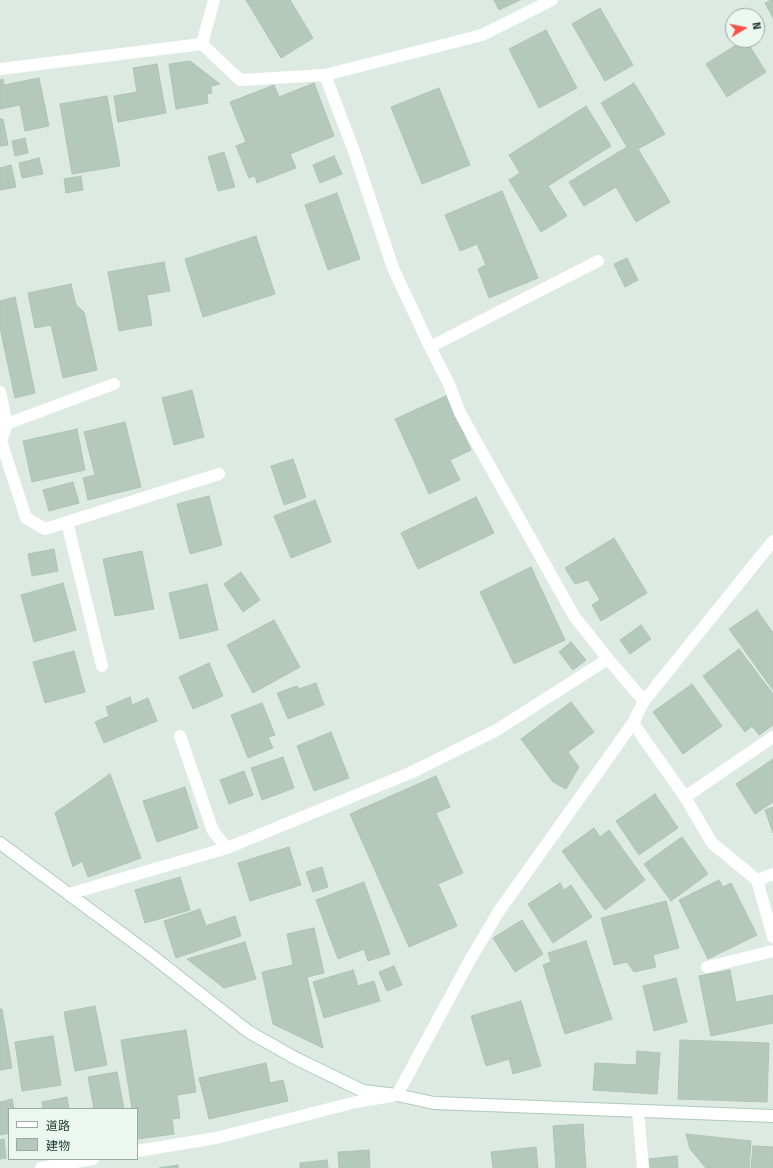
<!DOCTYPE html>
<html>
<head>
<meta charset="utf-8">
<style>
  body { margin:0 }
  #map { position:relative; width:773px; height:1168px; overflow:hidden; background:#dceae1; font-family:"Fira Sans","Noto Sans JP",sans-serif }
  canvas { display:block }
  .legend { position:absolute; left:8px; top:1108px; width:130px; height:52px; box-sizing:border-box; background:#ecf7f0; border:1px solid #99aba2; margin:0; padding:5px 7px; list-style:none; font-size:12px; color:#1d3a2d }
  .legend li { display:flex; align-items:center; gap:8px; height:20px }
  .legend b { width:20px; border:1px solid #99aba2 }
  .north { position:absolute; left:725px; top:8px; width:40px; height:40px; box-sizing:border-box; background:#ecf7f0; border:1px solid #99aba2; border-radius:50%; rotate:80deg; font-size:11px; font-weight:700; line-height:16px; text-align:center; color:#1d3a2d }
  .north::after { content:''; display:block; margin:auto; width:14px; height:18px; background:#fd5147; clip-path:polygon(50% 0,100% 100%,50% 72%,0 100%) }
</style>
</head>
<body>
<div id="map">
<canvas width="773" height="1168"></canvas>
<ul class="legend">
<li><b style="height:5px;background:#fff"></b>道路</li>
<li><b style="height:11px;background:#b4c8bc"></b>建物</li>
</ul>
<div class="north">N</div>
</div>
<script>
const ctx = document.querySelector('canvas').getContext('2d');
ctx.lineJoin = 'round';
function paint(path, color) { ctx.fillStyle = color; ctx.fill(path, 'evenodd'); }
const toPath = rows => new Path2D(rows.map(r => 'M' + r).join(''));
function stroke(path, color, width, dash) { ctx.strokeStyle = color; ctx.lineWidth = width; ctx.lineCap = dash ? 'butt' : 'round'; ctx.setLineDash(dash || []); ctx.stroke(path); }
const building = toPath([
  [246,0,290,0,313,38,281,58,246,0],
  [494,0,520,0,499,10,494,0],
  [771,0,773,0,773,18,765,3,771,0],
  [600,8,633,65,605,81,572,24,600,8],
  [546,30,577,88,539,108,509,49,546,30],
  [744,40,746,40,766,72,727,97,706,64,744,40],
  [190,61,220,84,211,86,212,93,207,94,208,103,176,109,169,64,190,61],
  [157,64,166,113,118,122,114,96,137,92,133,68,157,64],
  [39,78,49,126,25,131,20,105,0,109,0,80,3,79,4,85,39,78],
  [314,83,334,136,290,154,296,168,257,183,255,176,249,178,236,146,246,142,230,102,274,85,279,97,314,83],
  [634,83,665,134,638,149,670,202,636,222,616,187,584,206,569,182,627,147,601,103,634,83],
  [439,88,470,165,422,184,391,107,439,88],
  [107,96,120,166,72,174,60,104,107,96],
  [586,106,611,146,548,186,567,216,541,232,509,180,520,173,509,155,586,106],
  [0,119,3,119,8,145,0,146,0,119],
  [25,138,28,153,15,156,12,141,25,138],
  [224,152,235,187,218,191,208,157,224,152],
  [334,156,342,174,320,183,313,165,334,156],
  [39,158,43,174,22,178,19,163,39,158],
  [11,165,16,187,0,190,0,168,11,165],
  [81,176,83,190,66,193,64,179,81,176],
  [502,191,538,278,489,298,478,269,486,265,477,244,460,251,445,215,502,191],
  [337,193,360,259,328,270,305,205,337,193],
  [256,236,275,294,203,317,185,259,256,236],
  [627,258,638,280,625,287,614,264,627,258],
  [164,262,170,291,147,295,152,325,119,331,108,272,164,262],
  [71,284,76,305,84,312,97,370,63,378,51,325,35,328,28,293,71,284],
  [15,297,35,393,15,398,0,328,0,301,15,297],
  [192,390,204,437,174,445,162,398,192,390],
  [446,396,471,450,450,460,460,480,429,494,395,419,446,396],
  [125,422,141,487,88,500,83,478,95,475,84,432,125,422],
  [77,429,85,470,32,482,23,441,77,429],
  [293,459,306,497,284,505,271,466,293,459],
  [73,482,79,503,49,511,43,490,73,482],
  [209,496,222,545,190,554,177,504,209,496],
  [476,497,494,533,418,569,401,533,476,497],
  [315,500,331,542,291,558,274,516,315,500],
  [614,538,647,593,601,621,592,605,600,600,588,580,575,584,565,568,614,538],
  [54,549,58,571,32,576,28,554,54,549],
  [142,551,154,609,115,616,103,559,142,551],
  [531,567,565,640,514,664,480,592,531,567],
  [241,572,260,600,243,612,224,584,241,572],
  [63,583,76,630,34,642,21,595,63,583],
  [207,584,218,630,180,639,169,593,207,584],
  [757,610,773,633,773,690,729,629,757,610],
  [274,620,300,667,253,693,227,645,274,620],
  [641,625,651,639,630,654,620,640,641,625],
  [571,642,586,660,573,670,559,652,571,642],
  [739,649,773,694,773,725,759,735,752,726,745,732,703,676,739,649],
  [74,651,85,692,45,703,33,662,74,651],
  [209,663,223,696,193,709,179,677,209,663],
  [316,683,324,705,288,719,277,693,297,686,299,689,316,683],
  [692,684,722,726,683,754,653,712,692,684],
  [130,697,132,705,148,698,157,721,104,743,95,722,109,716,106,707,130,697],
  [571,702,594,732,568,752,579,767,566,789,553,782,521,739,571,702],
  [262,703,275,735,268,737,273,748,248,758,231,715,262,703],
  [331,732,349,778,314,791,297,746,331,732],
  [283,757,294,788,262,800,251,768,283,757],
  [773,759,773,802,755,814,736,784,773,759],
  [244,771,253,795,229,804,220,780,244,771],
  [110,774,141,858,88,877,82,861,73,867,55,813,110,774],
  [436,776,450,807,436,813,463,873,438,884,457,926,409,947,350,814,436,776],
  [185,787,198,828,157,842,143,801,185,787],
  [655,794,678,828,639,855,616,821,655,794],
  [773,807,773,833,765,810,773,807],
  [594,828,600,837,609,830,645,880,605,910,562,851,594,828],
  [682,837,708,874,671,901,644,864,682,837],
  [289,847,301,885,250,901,238,863,289,847],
  [322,867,328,887,313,892,306,872,322,867],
  [180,877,190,910,145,923,135,890,180,877],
  [719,880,723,887,731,883,757,935,708,959,679,900,719,880],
  [364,882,390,954,368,961,364,949,338,959,316,900,364,882],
  [560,883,564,890,571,885,592,917,553,943,528,904,560,883],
  [666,901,679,948,653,955,656,967,634,972,627,962,614,965,601,918,666,901],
  [200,909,206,926,235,916,241,936,176,958,164,921,200,909],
  [522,920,543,954,515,972,493,938,522,920],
  [314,928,324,973,307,977,323,1048,273,1024,262,972,293,965,287,934,314,928],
  [586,941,612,1019,565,1034,543,965,551,962,548,953,586,941],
  [245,942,256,979,224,988,187,959,245,942],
  [394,966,402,985,387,991,379,972,394,966],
  [353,970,358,986,374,981,380,1001,324,1018,313,982,353,970],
  [730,970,736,1002,773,995,773,1023,711,1036,699,976,730,970],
  [676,978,687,1022,654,1031,643,986,676,978],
  [521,1001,541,1066,513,1074,509,1059,486,1066,471,1016,521,1001],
  [95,1006,107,1065,75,1071,64,1012,95,1006],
  [0,1009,2,1009,12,1068,0,1070,0,1009],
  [186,1030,196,1092,177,1095,180,1118,172,1119,174,1134,137,1139,137,1109,132,1109,121,1040,186,1030],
  [53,1036,61,1085,22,1091,15,1042,53,1036],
  [680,1040,769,1043,767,1102,678,1099,680,1040],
  [637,1051,660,1053,657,1094,593,1090,595,1063,636,1065,637,1051],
  [266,1063,270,1083,283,1080,288,1101,209,1119,199,1078,266,1063],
  [117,1072,124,1109,94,1109,88,1077,117,1072],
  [67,1097,69,1109,43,1109,42,1102,67,1097],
  [12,1099,14,1109,9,1109,9,1133,0,1135,0,1102,12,1099],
  [583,1124,586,1168,556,1168,553,1126,583,1124],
  [686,1134,751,1141,749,1168,706,1168,690,1149,686,1134],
  [4,1139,6,1158,0,1159,0,1140,4,1139],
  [753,1146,773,1147,773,1168,751,1168,753,1146],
  [536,1147,538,1168,493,1168,491,1152,536,1147],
  [369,1150,370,1168,339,1168,338,1152,369,1150],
  [677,1156,678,1168,650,1168,649,1159,677,1156],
  [327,1160,328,1168,300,1168,300,1163,327,1160],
  [178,1165,178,1168,159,1168,178,1165]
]);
paint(building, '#b4c8bc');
stroke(building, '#aec4b7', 1);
const secondary = toPath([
  [0,843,147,952,249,1032,297,1059,363,1091,397,1095,434,1103,773,1116]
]);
stroke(secondary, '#aecabb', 14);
stroke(toPath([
  [202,44,214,0],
  [180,736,213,831,227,848]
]), '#fff', 12);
stroke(toPath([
  [0,69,202,44,240,80,325,75,482,35,552,0],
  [325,75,354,151,393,268,430,347,448,382,460,413,574,616,608,659,644,701],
  [430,347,598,261],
  [0,392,7,424,1,441,26,518,45,529,219,474],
  [1,426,114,384],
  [67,522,102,666],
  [633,723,685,797,773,737],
  [685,797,712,843,757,880,773,874],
  [757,880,773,937],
  [69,894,227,848,410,773,495,731,608,659],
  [707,967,773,951],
  [638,1111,643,1168],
  [137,1151,216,1138,356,1102,397,1095,470,960,499,911,633,723,644,701,773,541],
  [41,1168,93,1159]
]), '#fff', 12);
stroke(secondary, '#fff', 12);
</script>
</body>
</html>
